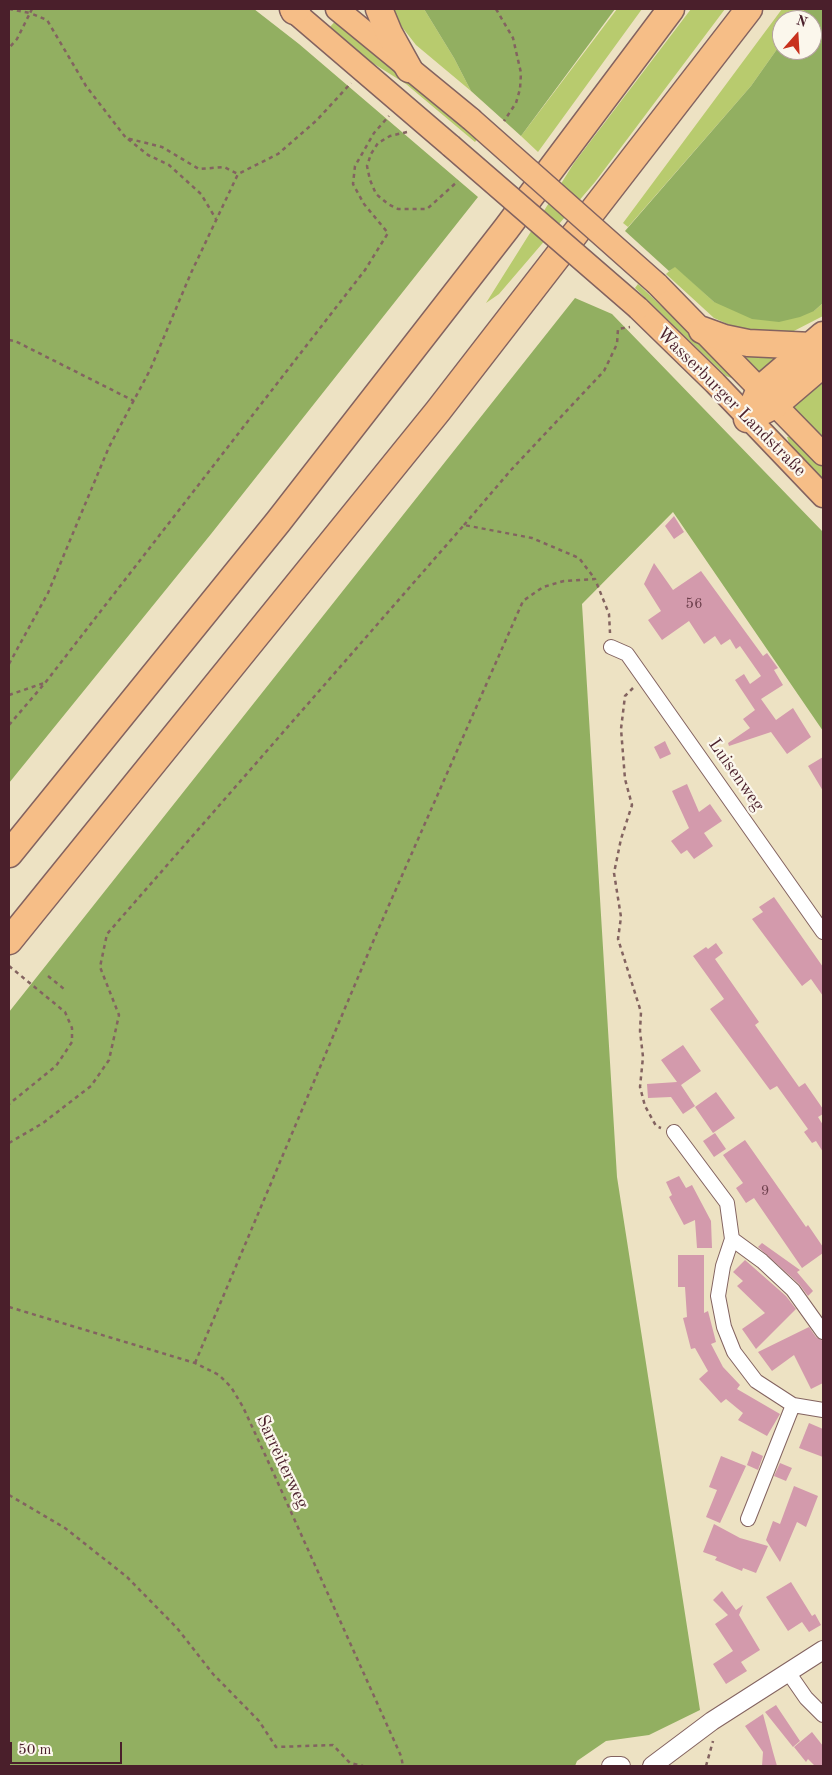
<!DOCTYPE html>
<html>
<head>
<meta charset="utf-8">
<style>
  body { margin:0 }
  #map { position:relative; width:832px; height:1775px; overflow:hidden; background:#ede2c3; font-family:"Old Standard TT",serif }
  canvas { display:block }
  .frame { position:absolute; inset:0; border:10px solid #4a1f2b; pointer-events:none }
  .north { position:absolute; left:772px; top:10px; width:50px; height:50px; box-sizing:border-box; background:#fbf7ec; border:1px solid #b4a19f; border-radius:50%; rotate:19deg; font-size:14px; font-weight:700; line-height:20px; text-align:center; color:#4a1f2b }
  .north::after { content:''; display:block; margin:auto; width:18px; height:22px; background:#c8321e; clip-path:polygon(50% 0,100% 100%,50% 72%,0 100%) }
  .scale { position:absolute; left:10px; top:1742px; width:112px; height:22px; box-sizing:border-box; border:2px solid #4a1f2b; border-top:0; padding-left:6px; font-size:15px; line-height:18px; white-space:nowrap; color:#4a1f2b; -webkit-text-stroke:4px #fbf7ec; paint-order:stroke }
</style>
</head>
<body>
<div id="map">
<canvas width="832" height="1775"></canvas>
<div class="frame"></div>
<div class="north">N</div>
<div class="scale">50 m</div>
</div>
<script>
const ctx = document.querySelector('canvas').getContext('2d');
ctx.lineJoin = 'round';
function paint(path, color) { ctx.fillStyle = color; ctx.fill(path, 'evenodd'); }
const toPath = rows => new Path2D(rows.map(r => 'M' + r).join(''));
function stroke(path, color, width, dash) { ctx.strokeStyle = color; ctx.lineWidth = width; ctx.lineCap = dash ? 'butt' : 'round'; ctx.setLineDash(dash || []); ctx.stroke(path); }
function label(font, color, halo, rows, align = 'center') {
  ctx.font = font + ' "Old Standard TT",serif'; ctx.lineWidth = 4.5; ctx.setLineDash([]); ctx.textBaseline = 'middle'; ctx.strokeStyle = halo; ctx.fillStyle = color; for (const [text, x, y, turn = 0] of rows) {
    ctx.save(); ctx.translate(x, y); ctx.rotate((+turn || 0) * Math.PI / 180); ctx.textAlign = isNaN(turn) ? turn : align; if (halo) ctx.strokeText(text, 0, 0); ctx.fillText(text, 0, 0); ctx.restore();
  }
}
paint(toPath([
  [388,9,424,9,454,58,471,91,416,45],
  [617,9,642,9,538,152,521,136],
  [691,9,725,9,595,182,499,294,486,303,574,163],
  [782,9,805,9,797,20,782,20,782,42,751,86,628,227,623,223],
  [337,19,478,138,475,142,406,84,371,62,330,27],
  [675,266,714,302,814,311,823,303,823,316,788,334,748,333,714,318,666,274],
  [638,284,731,372,734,379,726,376,635,288],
  [729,347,786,355,760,377],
  [823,373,823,439,788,404],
  [792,436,823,467,823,480,790,446,787,437]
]), '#b8cb6e');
paint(toPath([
  [9,9,254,9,299,44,478,197,211,534,9,783],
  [424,9,615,9,521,136,471,91,454,58],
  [805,9,823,9,823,303,814,311,800,317,779,322,752,319,714,302,675,267,669,271,625,231,751,86,782,42,782,50,812,50,812,20,797,20],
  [575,298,612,314,823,532,823,731,673,512,582,604,617,1177,700,1710,649,1735,606,1741,577,1761,575,1766,9,1766,9,1012]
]), '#92af61');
paint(toPath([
  [674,516,684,532,674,539,665,526],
  [654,563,673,590,701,571,763,656,767,653,778,668,774,670,783,685,761,699,776,720,793,708,811,737,787,754,771,732,729,746,728,743,750,728,743,719,755,710,735,680,744,674,750,684,761,676,740,646,736,649,730,639,721,645,715,636,704,644,689,621,662,640,648,620,661,611,644,584],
  [665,741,671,754,660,759,654,747],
  [823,757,823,791,808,766],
  [687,784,699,812,710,804,722,821,704,833,713,846,694,859,687,850,681,854,671,841,689,828,672,791],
  [774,897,823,967,823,996,811,979,802,986,752,919,763,912,759,907],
  [716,943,723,953,715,959,759,1022,755,1025,799,1087,805,1083,823,1109,823,1114,818,1117,823,1125,823,1152,816,1141,812,1143,804,1132,808,1129,777,1086,770,1090,710,1009,724,999,693,956,706,947,708,949],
  [683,1045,701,1071,681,1085,695,1106,683,1114,671,1097,648,1098,647,1084,677,1082,661,1060],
  [716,1092,735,1118,713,1133,695,1107],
  [715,1133,726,1149,714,1157,703,1141],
  [745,1140,806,1227,808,1225,823,1247,823,1253,802,1268,754,1198,746,1203,736,1188,743,1183,723,1155],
  [679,1176,686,1188,692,1185,711,1221,712,1248,697,1248,695,1220,684,1225,669,1197,672,1195,666,1182],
  [762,1243,800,1270,797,1272,813,1291,808,1296,799,1284,758,1247],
  [678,1255,704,1255,704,1313,708,1311,716,1342,711,1344,723,1367,740,1385,737,1389,780,1414,767,1436,738,1420,743,1413,726,1399,721,1403,699,1379,708,1371,695,1348,691,1349,683,1318,687,1317,685,1287,678,1287],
  [745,1260,786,1296,796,1309,756,1349,742,1329,765,1313,737,1286,743,1281,733,1272],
  [809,1327,816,1337,823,1341,823,1383,811,1389,794,1355,772,1371,758,1352],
  [809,1423,823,1429,823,1457,799,1448],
  [752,1451,763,1456,758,1470,747,1465],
  [721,1456,746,1466,720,1523,706,1517,717,1490,709,1487],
  [780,1463,792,1468,786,1481,774,1476],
  [794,1486,818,1496,806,1527,797,1522,780,1562,766,1540,773,1521,780,1524],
  [714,1524,740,1538,768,1546,756,1573,743,1568,742,1571,715,1560,717,1557,703,1552],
  [791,1582,812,1616,815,1614,821,1625,809,1632,802,1622,788,1631,766,1597],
  [722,1591,736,1610,743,1605,739,1615,760,1650,741,1662,747,1671,726,1684,713,1664,733,1651,715,1624,728,1615,713,1600],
  [776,1705,800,1741,793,1747,765,1712],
  [763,1714,773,1752,777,1766,762,1766,763,1752,745,1726],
  [812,1732,823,1746,823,1766,815,1766,808,1759,806,1762,794,1747]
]), '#d39aac');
const minor = toPath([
  [611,647,627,654,823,932],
  [674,1132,727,1203,732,1239,723,1266,718,1296,724,1327,734,1352,756,1381,793,1405,823,1410],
  [732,1239,762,1261,793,1290,823,1332],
  [748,1519,793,1405],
  [788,1672,806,1698,823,1715]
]);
const tertiary = toPath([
  [611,1766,621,1766],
  [652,1766,712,1721,823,1650]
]);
const primary = toPath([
  [291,9,451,146],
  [337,9,471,119],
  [657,284,823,454],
  [638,308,715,383,823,496]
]);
const motorway = toPath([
  [379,9,389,33,409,69],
  [294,11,297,9],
  [702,330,724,338,748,343,812,346],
  [747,419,760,389,823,335],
  [747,419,775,405,823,364],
  [9,854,278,522,506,229,671,9],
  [9,941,438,411,749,9]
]);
stroke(minor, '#836360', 16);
stroke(tertiary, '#836360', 20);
stroke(primary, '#836360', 25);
stroke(motorway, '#836360', 29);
stroke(toPath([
  [9,9,30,13,17,39,9,48],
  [32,9,30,13,47,20,86,86,126,138,162,147,199,169,224,167,238,174],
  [496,9,513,38,521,73,520,89,516,103,504,121],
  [407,132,390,136,378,143,371,154,367,166,370,180,376,194,388,204,398,209,427,209,458,181],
  [128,139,148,155,169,165,201,194,216,219],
  [9,340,15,341,134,401],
  [464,525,511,470,604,371,617,344,618,329,630,327],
  [9,664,48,593,109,447,150,370,191,273,238,174,278,154,317,120,351,83],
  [633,688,625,696,621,729,625,779,632,805,621,839,614,873,621,917,618,939,641,1012,640,1031,643,1057,640,1087,645,1106,656,1126,661,1128],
  [9,695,44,683],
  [9,725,45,683,365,270,388,233,364,204,353,184,355,166,374,133,389,116],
  [9,966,65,1012,72,1028,72,1042,56,1066,9,1104],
  [48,976,64,989],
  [9,1143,43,1123,91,1086,109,1060,119,1015,100,967,107,934,464,525,532,538,579,558,595,579],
  [9,1307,195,1363,219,1375,231,1387,243,1407,273,1472,401,1756,403,1766],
  [195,1363,378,930,523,601,543,587,564,581,595,579,609,614,610,633],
  [9,1495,65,1528,127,1577,177,1628,213,1674,259,1721,276,1747,333,1745,350,1763,363,1766],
  [706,1766,713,1741]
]), '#836360', 2.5, [4, 4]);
stroke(minor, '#fff', 14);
stroke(tertiary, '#fff', 18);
stroke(primary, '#f6be87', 22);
stroke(motorway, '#f6be87', 26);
const primaryBridge = toPath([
  [471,119,657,284],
  [451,146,638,308]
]);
stroke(primaryBridge, '#836360', 25, []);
stroke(primaryBridge, '#f6be87', 22);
label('15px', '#6c3e4b', null, [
  ["56",694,604],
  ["9",765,1191]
]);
label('18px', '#4a1f2b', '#fbf7ec', [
  ["Wasserburger Landstraße",731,402,45],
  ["Luisenweg",736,775,55],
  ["Sarreiterweg",282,1462,65]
]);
</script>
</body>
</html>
